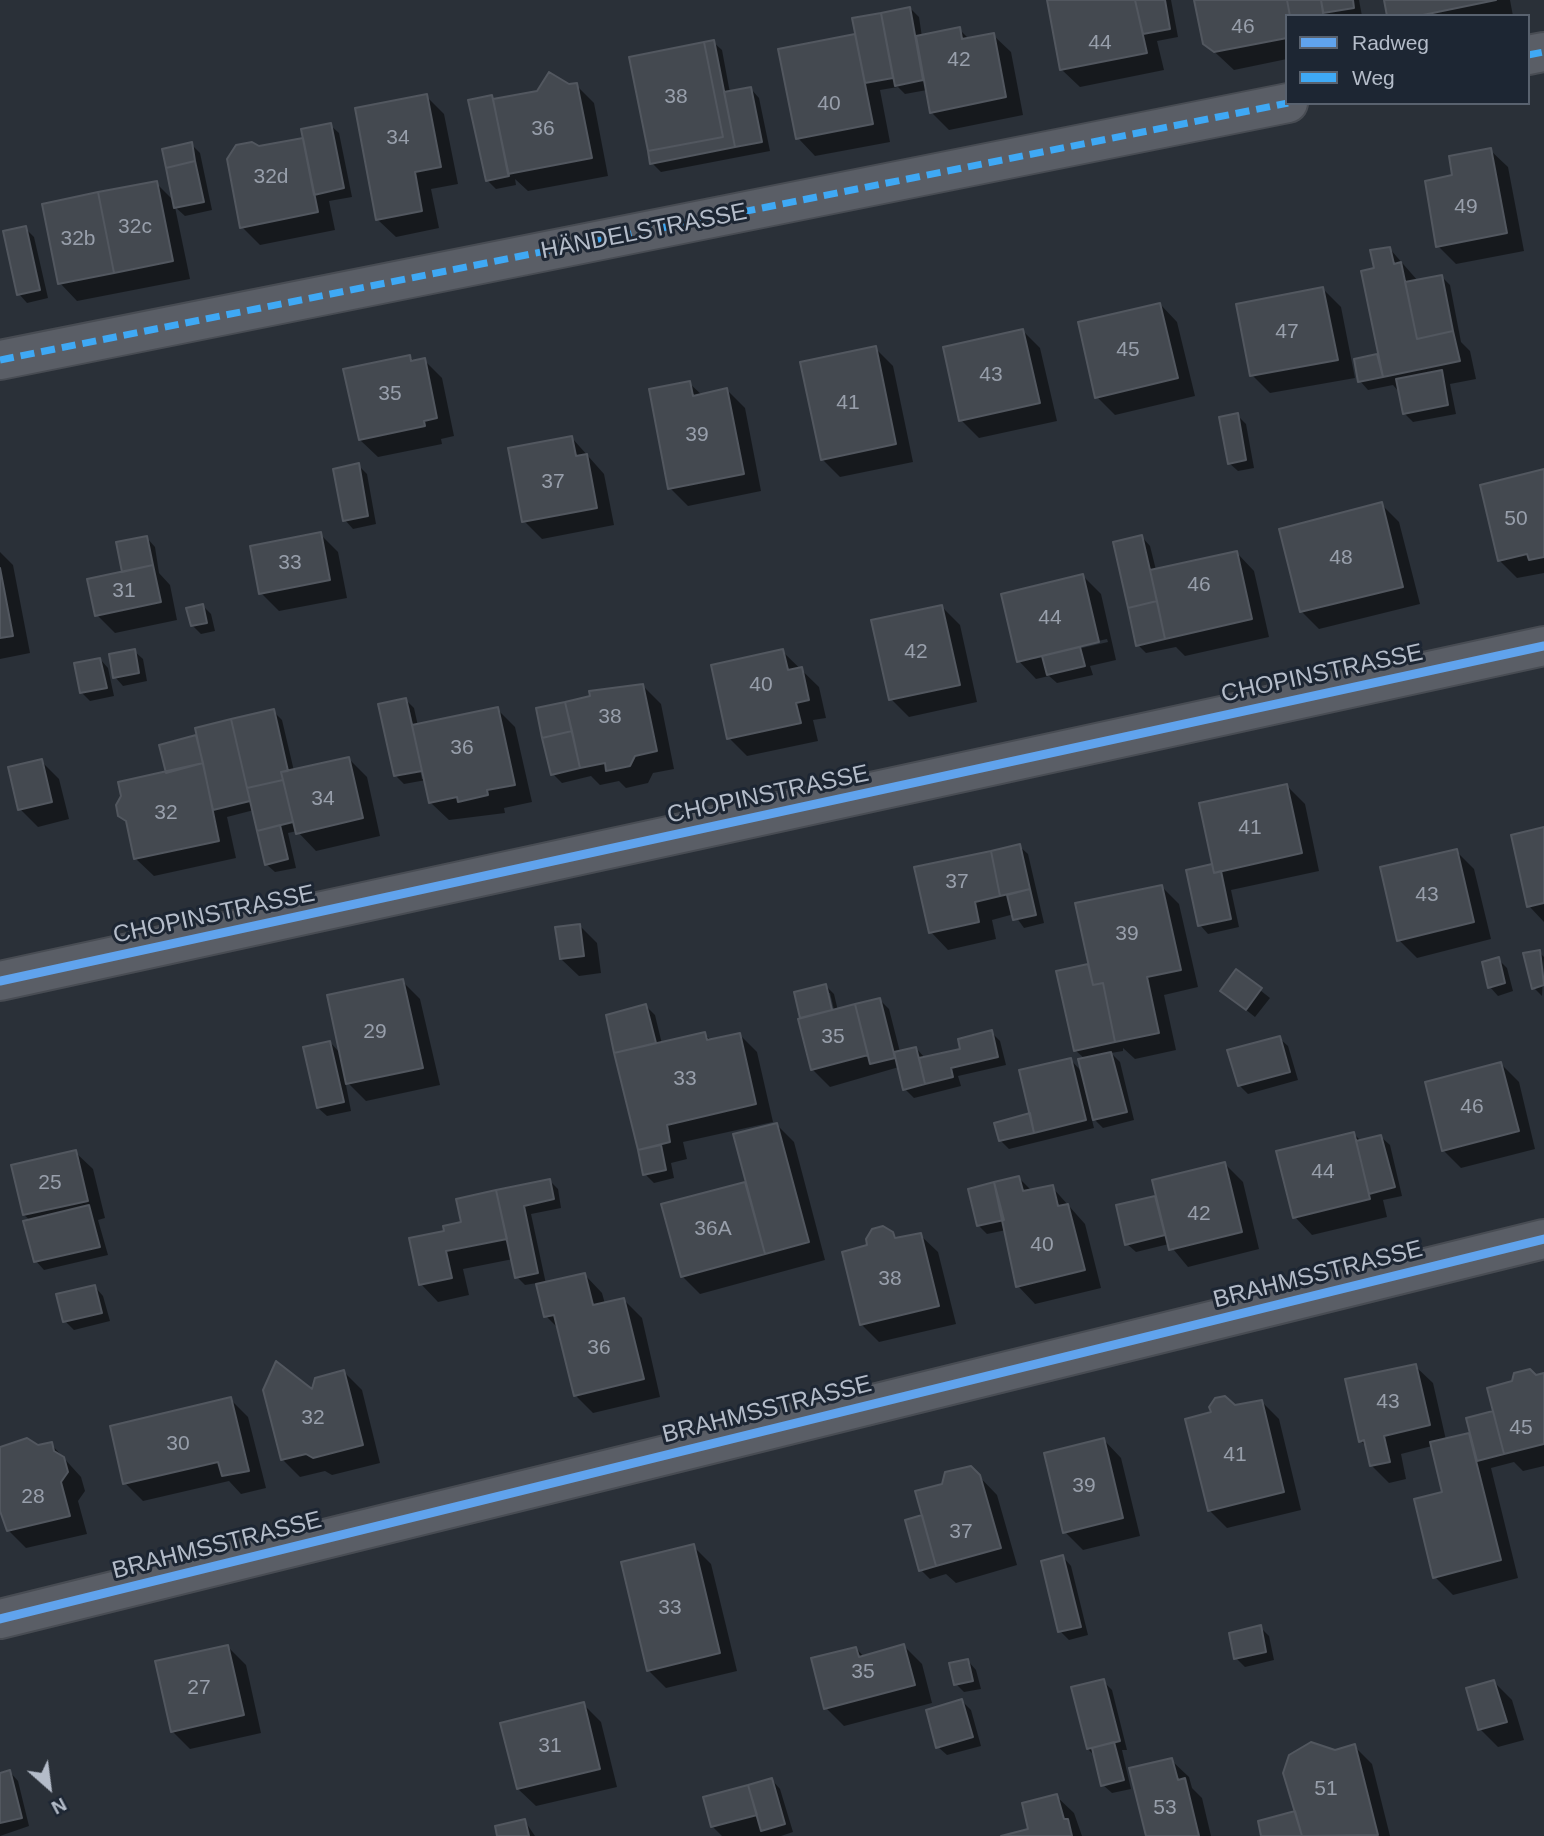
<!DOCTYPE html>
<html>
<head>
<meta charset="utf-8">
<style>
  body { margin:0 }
  #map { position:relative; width:1544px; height:1836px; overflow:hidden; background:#2a3038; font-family:Arial,sans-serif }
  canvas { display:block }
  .legend { position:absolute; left:1285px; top:14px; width:245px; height:91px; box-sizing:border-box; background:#1d2633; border:2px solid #59626f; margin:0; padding:9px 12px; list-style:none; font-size:21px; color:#b4bcc9 }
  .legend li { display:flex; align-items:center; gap:14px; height:35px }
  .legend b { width:35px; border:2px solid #59626f }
  .north { position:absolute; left:14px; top:1752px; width:70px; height:70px; -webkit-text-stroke:5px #1d2633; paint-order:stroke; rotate:152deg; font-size:19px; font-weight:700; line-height:28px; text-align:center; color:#b4bcc9 }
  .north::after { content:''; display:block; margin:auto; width:24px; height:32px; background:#b4bcc9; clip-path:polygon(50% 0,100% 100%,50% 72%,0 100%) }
</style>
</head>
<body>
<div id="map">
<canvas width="1544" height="1836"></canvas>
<ul class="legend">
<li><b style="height:9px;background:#60a3ed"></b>Radweg</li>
<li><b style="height:9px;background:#3fa9f5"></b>Weg</li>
</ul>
<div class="north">N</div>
</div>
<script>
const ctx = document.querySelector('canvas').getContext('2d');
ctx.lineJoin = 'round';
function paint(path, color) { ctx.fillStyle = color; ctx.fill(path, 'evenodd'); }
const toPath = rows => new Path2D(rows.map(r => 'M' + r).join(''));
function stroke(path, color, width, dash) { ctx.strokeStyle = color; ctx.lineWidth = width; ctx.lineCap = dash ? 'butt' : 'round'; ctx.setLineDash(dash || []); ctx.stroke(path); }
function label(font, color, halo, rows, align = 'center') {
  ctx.font = font + ' Arial,sans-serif'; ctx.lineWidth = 6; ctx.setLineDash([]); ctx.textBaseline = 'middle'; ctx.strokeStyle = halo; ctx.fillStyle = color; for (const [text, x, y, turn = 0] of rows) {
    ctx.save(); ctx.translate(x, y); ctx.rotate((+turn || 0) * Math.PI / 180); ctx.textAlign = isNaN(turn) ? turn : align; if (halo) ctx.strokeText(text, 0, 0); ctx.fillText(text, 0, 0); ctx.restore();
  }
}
paint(toPath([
  [1048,0,1171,0,1178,37,1157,41,1164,70,1080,87,1062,70],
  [1196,0,1359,0,1362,16,1287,16,1287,59,1234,70,1205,43],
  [1386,0,1510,0,1513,16,1389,16],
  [910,8,919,17,922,37,959,29,969,39,993,35,1011,52,1023,115,949,130,931,112,927,90,905,94,898,87,880,90,890,142,815,156,798,138,780,50,857,35,854,19],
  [713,42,722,50,730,93,751,89,759,98,770,151,661,172,652,163],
  [576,85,594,103,608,176,528,191,515,179,516,185,496,189,487,180,491,97,495,101],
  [426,96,444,114,458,184,431,189,439,228,396,237,378,220],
  [330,125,339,133,352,197,329,201,335,230,260,245,242,227,259,148,305,139],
  [191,144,200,153,212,210,185,216,175,207,190,279,77,301,60,283,156,183,175,202],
  [1490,150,1508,167,1524,251,1456,264,1438,246,1454,177],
  [25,228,34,237,48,298,27,303,19,294],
  [1390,249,1418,281,1441,276,1450,285,1461,342,1470,351,1476,379,1450,384,1456,414,1413,422,1405,414,1400,393,1393,385,1368,390,1360,381,1377,356,1381,360,1376,270],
  [1323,289,1341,307,1355,378,1270,393,1252,375],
  [1160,304,1177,322,1195,396,1115,415,1097,397],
  [1022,330,1040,348,1057,421,979,438,961,420],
  [875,348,893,366,913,462,840,477,822,459],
  [409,356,415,362,424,360,442,378,454,436,441,439,442,444,378,457,360,440],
  [689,383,702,395,727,390,745,408,761,491,688,506,670,488],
  [1237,415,1246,424,1254,468,1238,471,1229,463],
  [572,438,604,474,614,525,542,539,524,521],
  [358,465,367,474,376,524,353,529,345,520],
  [1544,471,1544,573,1517,578,1499,560],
  [1381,504,1399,522,1420,604,1319,629,1301,611],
  [320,534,338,552,347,598,279,611,261,593],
  [1142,537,1150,546,1156,570,1237,553,1254,571,1269,637,1185,656,1176,647,1146,653,1138,645],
  [147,538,155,547,159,573,170,585,177,620,115,633,97,615],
  [0,552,13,565,30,653,0,659],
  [1083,576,1101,594,1116,660,1090,666,1093,675,1057,683,1049,676,1036,679,1019,661],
  [1107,639,1108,642,1034,659,1033,656],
  [203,606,211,614,215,631,201,634,192,625],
  [942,607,960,625,977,702,909,717,891,699],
  [134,651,143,659,147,681,123,686,115,677],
  [782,651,819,687,826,718,813,720,818,741,747,756,729,738],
  [100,659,108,668,114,696,90,701,82,693],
  [643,686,661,704,674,769,653,773,648,783,626,788,619,781,600,785,591,776,562,783,553,774],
  [405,699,414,708,418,726,497,709,515,727,532,802,504,808,505,813,449,820,431,803,426,780,404,784,395,775],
  [406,707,409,707,426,779,422,779],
  [273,711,282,720,294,771,349,759,367,777,380,836,316,851,297,831,288,833,296,868,275,872,266,864,254,810,227,817,236,858,154,876,136,859,128,823,120,815,168,773,161,746,198,737,197,729],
  [41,761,59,779,69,819,38,827,20,809],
  [1287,786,1305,804,1319,871,1231,890,1239,927,1208,934,1200,925,1211,866,1215,870],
  [1544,829,1544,922,1529,906],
  [1019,846,1028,854,1044,923,1024,928,1014,914,992,920,996,939,948,950,931,932],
  [1456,851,1474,869,1491,939,1417,958,1399,940],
  [1161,886,1179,904,1198,987,1164,995,1176,1050,1135,1059,1123,1048,1123,1051,1111,1053,1120,1062,1134,1120,1103,1128,1091,1116,1094,1128,1009,1149,1000,1140,1032,1114,1070,1059,1082,1072,1085,1059,1075,1050,1087,966,1092,970],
  [579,925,597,943,601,973,579,976,561,959],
  [1539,952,1544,957,1542,996,1534,988],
  [1498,959,1507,968,1513,991,1498,996,1490,987],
  [1236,971,1270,998,1255,1017,1222,991],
  [402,981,420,999,440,1085,366,1101,345,1080,351,1111,327,1116,318,1108,330,1042,341,1054],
  [825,985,834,994,838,1011,880,1000,889,1009,900,1052,916,1048,924,1057,962,1050,991,1032,1000,1041,1006,1065,958,1076,961,1086,914,1098,905,1089,899,1067,830,1087,812,1069,802,1017],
  [826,993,830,993,836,1018,833,1019],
  [646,1006,655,1015,662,1044,704,1034,711,1040,739,1034,757,1052,773,1122,683,1142,687,1159,671,1163,674,1178,654,1183,645,1174,608,1016],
  [1279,1038,1288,1046,1298,1080,1248,1094,1239,1085],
  [1501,1064,1519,1082,1535,1149,1461,1168,1443,1150],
  [777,1125,794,1142,825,1260,700,1294,682,1276,664,1205,747,1183],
  [1354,1134,1361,1141,1381,1137,1390,1145,1402,1196,1383,1200,1387,1217,1312,1235,1295,1217],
  [75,1152,93,1169,105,1218,98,1220,108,1255,44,1270,36,1261,31,1221,24,1215],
  [1225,1164,1243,1182,1259,1249,1188,1267,1169,1244,1136,1252,1127,1244,1118,1207,1158,1197],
  [1019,1178,1032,1191,1052,1187,1085,1224,1101,1288,1035,1304,1018,1286,1006,1230,987,1234,978,1225],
  [549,1180,558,1189,561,1208,531,1214,546,1284,585,1275,602,1293,605,1304,624,1300,642,1318,660,1397,593,1413,575,1395,559,1329,546,1316,537,1283,525,1285,517,1277,513,1259,463,1269,469,1295,438,1302,421,1284,446,1232],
  [892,1233,899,1239,920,1235,938,1252,956,1324,879,1342,861,1324,870,1247],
  [95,1287,103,1296,110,1321,74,1330,65,1321],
  [1415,1366,1433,1383,1446,1440,1469,1435,1473,1439,1495,1412,1536,1377,1544,1375,1544,1466,1523,1471,1514,1462,1491,1468,1518,1578,1453,1595,1435,1577,1444,1493,1432,1446,1401,1454,1406,1479,1389,1483,1371,1465,1368,1448,1361,1441],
  [344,1372,362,1390,380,1463,332,1475,325,1471,300,1477,282,1459,313,1392],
  [230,1399,248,1417,266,1488,241,1494,229,1481,143,1501,125,1483],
  [1261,1401,1279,1419,1301,1510,1227,1528,1209,1510,1235,1407],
  [1104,1440,1121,1458,1140,1536,1083,1550,1065,1532],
  [51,1444,81,1477,85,1491,78,1501,87,1534,26,1548,8,1530,0,1511,0,1450],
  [971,1468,997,1495,1017,1565,956,1583,946,1574,930,1579,921,1570,924,1517,943,1485],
  [693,1546,711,1564,737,1671,666,1688,648,1670],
  [1063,1557,1071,1566,1088,1635,1069,1640,1060,1631],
  [1260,1627,1269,1636,1274,1660,1245,1667,1236,1658],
  [904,1646,922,1664,932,1703,844,1726,826,1708,856,1648,864,1657],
  [228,1647,246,1665,261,1733,190,1749,172,1731],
  [968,1661,976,1670,981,1689,964,1692,956,1684],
  [1103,1681,1112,1690,1127,1750,1122,1750,1131,1789,1112,1793,1103,1785,1095,1756,1088,1749],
  [1494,1682,1512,1700,1524,1740,1498,1747,1480,1729],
  [962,1701,971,1710,981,1746,947,1755,938,1747],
  [583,1704,601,1722,617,1787,536,1806,518,1789],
  [1317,1744,1335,1751,1354,1746,1372,1764,1390,1836,1263,1836,1297,1813,1285,1780,1286,1768,1291,1756,1305,1745],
  [1171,1760,1189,1777,1192,1788,1202,1798,1211,1836,1148,1836],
  [10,1772,18,1781,29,1826,0,1836,0,1775],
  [772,1780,780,1789,793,1832,781,1836,722,1836,713,1827,705,1799],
  [1056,1796,1074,1813,1082,1836,1008,1836,1030,1830],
  [524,1820,535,1836,499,1836]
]), '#0007');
const building = toPath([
  [1047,0,1135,0,1147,53,1060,70,1047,0],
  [1135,0,1165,0,1170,29,1143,34,1135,0],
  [1194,0,1287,0,1290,16,1287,16,1287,38,1214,52,1203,44,1194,0],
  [1287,0,1321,0,1324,16,1290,16,1287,0],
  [1321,0,1353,0,1354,8,1323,13,1321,0],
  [1384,0,1496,0,1418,16,1387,16,1384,0],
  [910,7,923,80,895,86,881,13,910,7],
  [881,13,893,78,865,83,852,18,881,13],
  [960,27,962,39,994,33,1006,97,930,113,916,36,960,27],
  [855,34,873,124,796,139,778,49,855,34],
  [714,40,735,147,650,164,648,151,723,137,704,42,714,40],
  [704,42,723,137,648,151,629,57,704,42],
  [549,72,569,84,577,83,592,158,508,174,493,99,537,91,549,72],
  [751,87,762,142,735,147,724,92,751,87],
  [427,94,441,167,415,172,422,211,376,220,355,108,427,94],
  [492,95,509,176,486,181,468,100,492,95],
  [331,123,344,188,314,195,301,129,331,123],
  [303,138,318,212,240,228,227,159,236,145,252,142,259,146,303,138],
  [192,142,195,161,166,168,162,149,192,142],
  [1491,148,1507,233,1436,247,1425,181,1452,175,1449,156,1491,148],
  [195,161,204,202,174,208,166,168,195,161],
  [157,181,173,261,114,273,98,192,157,181],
  [98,192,114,273,58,284,42,204,98,192],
  [26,226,40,290,17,295,3,231,26,226],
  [1390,247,1394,264,1401,262,1417,339,1453,331,1460,361,1383,377,1361,271,1374,268,1370,250,1390,247],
  [1442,275,1453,331,1417,339,1405,282,1442,275],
  [1323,287,1338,360,1250,376,1236,304,1323,287],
  [1160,303,1178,378,1095,398,1078,322,1160,303],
  [1023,329,1040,403,959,421,943,347,1023,329],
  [876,346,896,444,821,460,800,362,876,346],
  [1377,354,1383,377,1358,382,1354,359,1377,354],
  [410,355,411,361,425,358,437,418,424,421,425,426,359,440,343,369,410,355],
  [1442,370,1448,405,1403,414,1396,379,1442,370],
  [690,381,693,396,727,388,744,474,668,489,649,389,690,381],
  [1238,413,1246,460,1228,464,1219,417,1238,413],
  [572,436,576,456,587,454,597,508,522,522,508,448,572,436],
  [359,463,368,516,343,521,333,469,359,463],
  [1544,469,1544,557,1529,560,1527,554,1498,561,1480,485,1544,469],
  [1382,502,1403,587,1300,612,1279,529,1382,502],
  [321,532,330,580,259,594,250,546,321,532],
  [1142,535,1157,601,1128,608,1113,542,1142,535],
  [147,536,153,565,122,572,116,542,147,536],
  [1237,551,1252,619,1165,639,1150,570,1237,551],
  [153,565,161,602,95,616,87,579,153,565],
  [0,568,13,636,0,638,0,568],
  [1083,574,1099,642,1017,662,1001,594,1083,574],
  [1157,601,1165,639,1136,646,1128,608,1157,601],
  [203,604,207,623,191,626,186,608,203,604],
  [942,605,960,685,889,700,871,620,942,605],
  [1080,647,1085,666,1047,675,1042,656,1080,647],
  [135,649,139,673,113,678,109,654,135,649],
  [783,649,788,670,802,667,809,700,796,703,801,723,727,739,711,665,783,649],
  [100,658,107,688,80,693,74,663,100,658],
  [643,684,657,751,635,756,630,766,606,771,605,763,580,768,565,702,590,696,589,691,643,684],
  [406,698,422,771,394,776,378,704,406,698],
  [565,702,572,731,542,738,536,708,565,702],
  [498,707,515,785,487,790,488,795,458,802,457,797,429,803,412,725,498,707],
  [274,709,288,771,281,772,283,780,247,788,231,719,274,709],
  [231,719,250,801,213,810,195,728,231,719],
  [572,731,580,768,551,775,542,738,572,731],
  [196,735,203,763,166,773,159,745,196,735],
  [349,757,363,818,296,834,281,772,349,757],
  [42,759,52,802,18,810,8,767,42,759],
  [203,763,219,841,134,859,126,821,118,816,116,805,121,796,118,782,203,763],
  [283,780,293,822,257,831,247,788,283,780],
  [1287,784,1302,853,1214,873,1199,803,1287,784],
  [280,825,288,859,265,865,257,831,280,825],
  [1544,827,1544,903,1527,907,1511,835,1544,827],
  [1020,844,1030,889,1000,896,991,851,1020,844],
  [1457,849,1474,922,1397,941,1380,867,1457,849],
  [991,851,1000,896,975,902,979,922,929,933,914,867,991,851],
  [1212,864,1214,873,1221,871,1231,919,1198,926,1186,870,1212,864],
  [1162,885,1181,970,1147,977,1159,1033,1115,1042,1103,983,1093,985,1075,903,1162,885],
  [1030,889,1036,915,1013,920,1007,895,1030,889],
  [580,924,584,956,560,959,555,927,580,924],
  [1540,950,1544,985,1532,989,1523,953,1540,950],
  [1499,957,1505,983,1488,988,1482,962,1499,957],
  [1088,964,1093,985,1103,983,1115,1042,1074,1051,1056,971,1088,964],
  [1236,969,1262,988,1246,1010,1220,991,1236,969],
  [403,979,423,1068,346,1084,327,995,403,979],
  [826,984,832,1010,800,1018,794,992,826,984],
  [880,998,895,1058,870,1064,855,1004,880,998],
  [646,1004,656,1043,614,1053,606,1015,646,1004],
  [855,1004,868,1055,811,1070,798,1019,855,1004],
  [992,1030,998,1057,951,1068,953,1077,925,1084,919,1058,960,1049,958,1039,992,1030],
  [705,1032,707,1040,740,1033,756,1104,667,1125,670,1142,638,1150,614,1053,705,1032],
  [1280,1036,1290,1072,1238,1086,1227,1050,1280,1036],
  [330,1041,344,1102,317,1108,303,1047,330,1041],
  [916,1047,925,1084,903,1090,894,1052,916,1047],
  [1111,1052,1127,1112,1093,1120,1078,1059,1111,1052],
  [1071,1058,1086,1120,1034,1133,1019,1070,1071,1058],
  [1501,1062,1519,1131,1442,1151,1425,1082,1501,1062],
  [1030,1113,1034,1133,999,1141,994,1123,1030,1113],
  [777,1123,809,1242,765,1254,733,1134,777,1123],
  [1354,1132,1370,1199,1293,1218,1276,1151,1354,1132],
  [1381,1135,1395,1187,1369,1194,1356,1141,1381,1135],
  [661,1145,666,1170,643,1175,638,1150,661,1145],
  [76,1150,88,1201,23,1215,11,1165,76,1150],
  [1225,1162,1242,1232,1169,1250,1152,1180,1225,1162],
  [1019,1176,1023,1191,1053,1185,1058,1206,1068,1204,1085,1270,1016,1287,994,1182,1019,1176],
  [550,1179,554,1199,524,1206,538,1273,515,1278,496,1190,550,1179],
  [745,1182,765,1254,681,1277,661,1204,745,1182],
  [994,1182,1004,1220,977,1226,968,1189,994,1182],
  [496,1190,507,1239,446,1251,452,1278,419,1285,409,1238,444,1231,443,1226,461,1222,456,1199,496,1190],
  [1155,1196,1165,1235,1125,1245,1116,1205,1155,1196],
  [89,1205,100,1247,34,1262,23,1221,89,1205],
  [883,1226,893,1232,895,1238,921,1233,939,1306,860,1325,842,1252,867,1245,866,1239,872,1229,883,1226],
  [585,1273,593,1305,624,1298,644,1379,574,1396,554,1315,544,1317,536,1284,585,1273],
  [95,1285,102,1313,63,1322,56,1294,95,1285],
  [276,1361,312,1389,315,1378,344,1370,363,1445,313,1458,306,1454,281,1460,263,1390,276,1361],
  [1416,1364,1430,1425,1384,1436,1390,1462,1370,1466,1364,1440,1359,1442,1345,1379,1416,1364],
  [1530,1369,1536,1375,1544,1373,1544,1444,1504,1454,1487,1388,1512,1381,1514,1373,1530,1369],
  [1225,1396,1235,1405,1262,1400,1284,1492,1208,1511,1185,1419,1211,1412,1209,1407,1215,1398,1225,1396],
  [231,1397,249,1471,222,1476,218,1462,123,1484,110,1426,231,1397],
  [1493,1411,1504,1454,1477,1461,1466,1418,1493,1411],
  [1469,1433,1501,1560,1433,1578,1414,1499,1442,1492,1430,1442,1469,1433],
  [27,1438,38,1445,52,1442,54,1451,64,1457,68,1472,61,1482,70,1516,7,1531,0,1511,0,1447,27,1438],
  [1104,1438,1123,1518,1063,1533,1044,1453,1104,1438],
  [971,1466,980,1475,1001,1548,936,1566,915,1491,942,1484,945,1472,971,1466],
  [922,1515,936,1566,919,1571,905,1520,922,1515],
  [694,1544,720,1653,647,1671,621,1562,694,1544],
  [1063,1555,1081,1627,1058,1632,1041,1561,1063,1555],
  [1261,1625,1266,1652,1234,1659,1229,1633,1261,1625],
  [904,1644,915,1685,824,1709,811,1658,856,1647,859,1657,904,1644],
  [228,1645,244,1715,171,1732,155,1661,228,1645],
  [968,1659,973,1681,954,1685,949,1663,968,1659],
  [1104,1679,1120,1741,1087,1749,1071,1687,1104,1679],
  [1494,1680,1507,1722,1478,1730,1466,1688,1494,1680],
  [962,1699,973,1737,936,1748,926,1710,962,1699],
  [584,1702,600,1769,517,1789,500,1723,584,1702],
  [1114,1742,1124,1780,1101,1786,1092,1748,1114,1742],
  [1311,1742,1335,1750,1355,1744,1378,1835,1302,1836,1283,1773,1289,1755,1311,1742],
  [1172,1758,1178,1780,1185,1778,1199,1836,1146,1836,1129,1768,1172,1758],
  [10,1770,22,1818,0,1823,0,1773,10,1770],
  [772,1778,785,1824,761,1831,748,1785,772,1778],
  [748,1785,757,1815,711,1827,703,1797,748,1785],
  [1057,1794,1064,1819,1068,1819,1072,1836,1001,1836,1028,1829,1022,1803,1057,1794],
  [1295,1811,1302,1836,1261,1836,1258,1821,1295,1811],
  [525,1819,529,1836,497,1836,495,1826,525,1819]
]);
paint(building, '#444950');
stroke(building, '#52575f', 2);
const minor = toPath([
  [1528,55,1544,52],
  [0,360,1288,103],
  [0,981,1544,646],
  [0,1619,1544,1239]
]);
stroke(minor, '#484c53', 42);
stroke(minor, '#5a5e66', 38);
stroke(toPath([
  [1528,55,1544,52],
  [0,360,1288,103]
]), '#3fa9f5', 7, [14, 7]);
stroke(toPath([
  [0,981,1544,646],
  [0,1619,1544,1239]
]), '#60a3ed', 9);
label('21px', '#989fab', null, [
  ["46",1243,27],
  ["44",1100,43],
  ["42",959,60],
  ["38",676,97],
  ["40",829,104],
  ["36",543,129],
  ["34",398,138],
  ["32d",271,177],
  ["49",1466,207],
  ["32c",135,227],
  ["32b",78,239],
  ["47",1287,332],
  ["45",1128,350],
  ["43",991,375],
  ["35",390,394],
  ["41",848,403],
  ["39",697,435],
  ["37",553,482],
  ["50",1516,519],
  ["48",1341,558],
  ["33",290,563],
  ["46",1199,585],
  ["31",124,591],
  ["44",1050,618],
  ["42",916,652],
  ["40",761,685],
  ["38",610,717],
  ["36",462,748],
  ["34",323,799],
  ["32",166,813],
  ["41",1250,828],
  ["37",957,882],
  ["43",1427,895],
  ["39",1127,934],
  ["29",375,1032],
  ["35",833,1037],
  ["33",685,1079],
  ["46",1472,1107],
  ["44",1323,1172],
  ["25",50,1183],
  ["42",1199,1214],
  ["36A",713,1229],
  ["40",1042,1245],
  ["38",890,1279],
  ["36",599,1348],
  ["43",1388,1402],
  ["32",313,1418],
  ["45",1521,1428],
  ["30",178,1444],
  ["41",1235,1455],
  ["39",1084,1486],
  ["28",33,1497],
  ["37",961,1532],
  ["33",670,1608],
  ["35",863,1672],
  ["27",199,1688],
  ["31",550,1746],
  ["51",1326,1789],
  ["53",1165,1808]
]);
label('24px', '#b4bcc9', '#1d2633', [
  ["HÄNDELSTRASSE",644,232,-11],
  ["CHOPINSTRASSE",1322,674,-12],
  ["CHOPINSTRASSE",768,795,-12],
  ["CHOPINSTRASSE",214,915,-12],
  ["BRAHMSSTRASSE",1318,1275,-14],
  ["BRAHMSSTRASSE",767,1410,-14],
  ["BRAHMSSTRASSE",217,1546,-14]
]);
</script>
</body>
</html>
